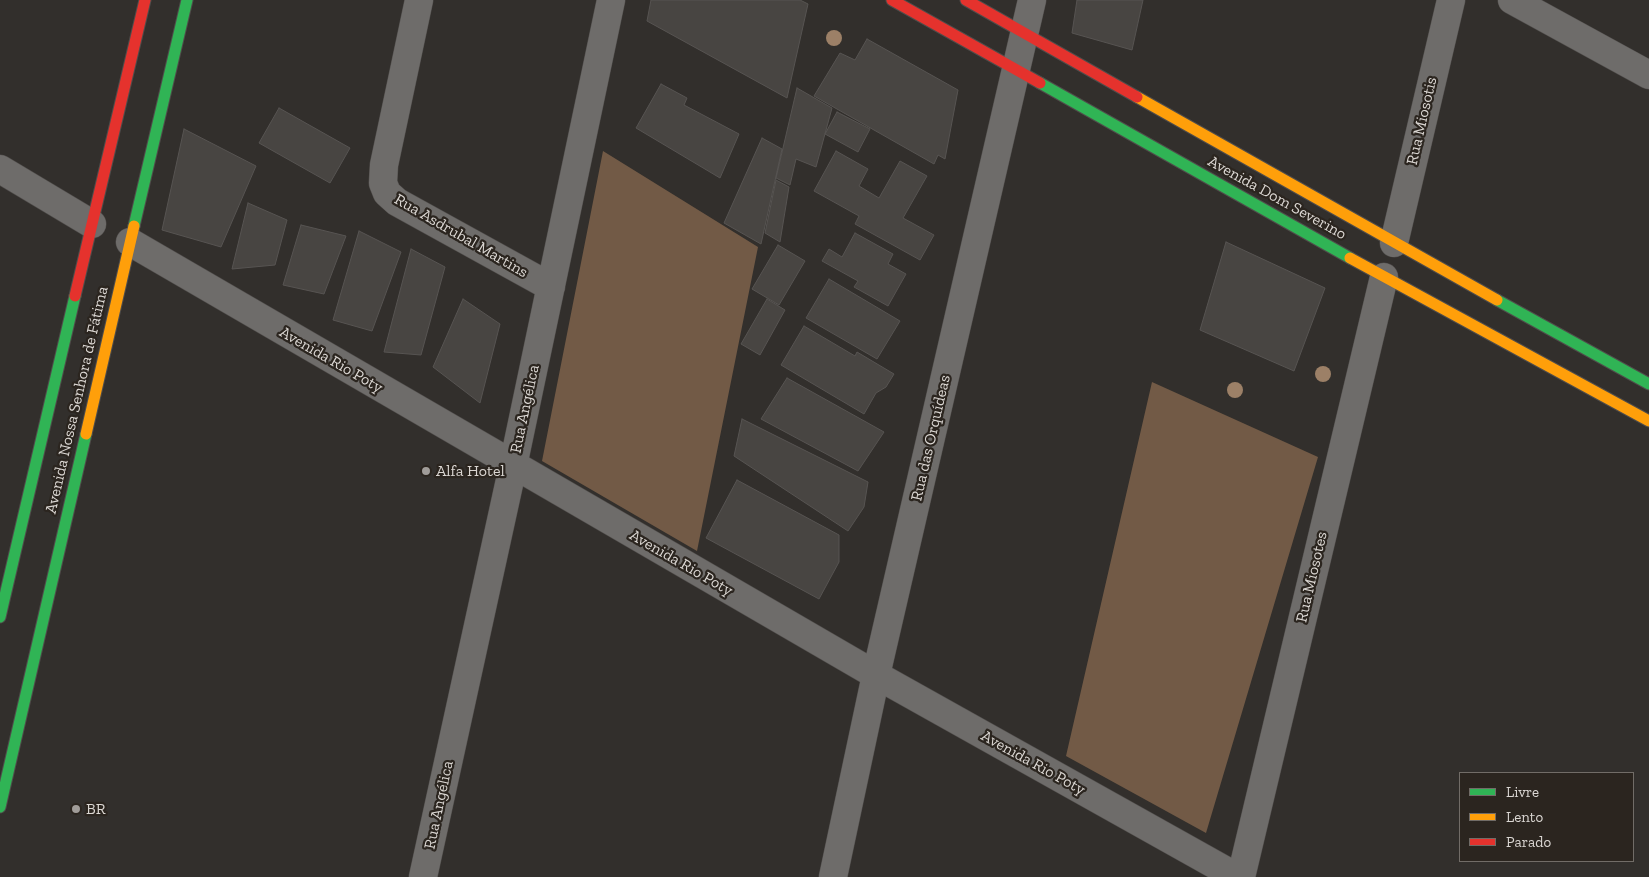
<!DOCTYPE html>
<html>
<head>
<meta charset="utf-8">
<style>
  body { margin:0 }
  #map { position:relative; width:1649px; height:877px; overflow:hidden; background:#322f2c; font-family:"Zilla Slab",serif }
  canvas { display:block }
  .legend { position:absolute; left:1459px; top:772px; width:175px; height:90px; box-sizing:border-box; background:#2b251f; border:1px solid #716c67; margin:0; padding:6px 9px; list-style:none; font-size:15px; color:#dbd7d3 }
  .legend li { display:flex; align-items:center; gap:10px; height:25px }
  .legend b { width:25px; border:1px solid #716c67 }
</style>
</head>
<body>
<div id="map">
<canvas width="1649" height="877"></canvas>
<ul class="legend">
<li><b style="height:6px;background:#30b455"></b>Livre</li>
<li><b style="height:6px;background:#ff9f0a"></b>Lento</li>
<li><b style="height:6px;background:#e5322d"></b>Parado</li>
</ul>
</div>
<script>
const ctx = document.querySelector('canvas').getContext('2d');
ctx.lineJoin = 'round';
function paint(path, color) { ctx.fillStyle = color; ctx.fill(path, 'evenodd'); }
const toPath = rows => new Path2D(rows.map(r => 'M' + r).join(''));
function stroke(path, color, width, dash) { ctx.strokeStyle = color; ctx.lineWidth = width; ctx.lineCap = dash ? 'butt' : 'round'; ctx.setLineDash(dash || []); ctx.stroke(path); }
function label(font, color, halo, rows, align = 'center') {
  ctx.font = font + ' "Zilla Slab",serif'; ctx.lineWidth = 4.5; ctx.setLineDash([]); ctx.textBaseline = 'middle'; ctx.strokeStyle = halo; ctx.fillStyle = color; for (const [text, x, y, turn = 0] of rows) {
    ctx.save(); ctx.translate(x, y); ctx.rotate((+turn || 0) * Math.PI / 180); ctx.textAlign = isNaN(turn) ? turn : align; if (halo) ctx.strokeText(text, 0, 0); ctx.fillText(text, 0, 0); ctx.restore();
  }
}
paint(toPath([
  [603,151,758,247,697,551,542,461],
  [1152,382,1318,457,1206,833,1066,756]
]), '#725a46');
const building = toPath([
  [651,0,800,0,808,4,787,98,647,21,651,0],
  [1077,0,1143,0,1132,50,1072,33,1077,0],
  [867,39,958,90,945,159,938,155,934,164,814,96,840,53,855,60,867,39],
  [661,84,687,98,684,105,739,134,720,178,636,128,661,84],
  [797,88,832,108,816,167,796,159,790,185,776,178,797,88],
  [279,108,350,148,330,183,259,143,279,108],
  [837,112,870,129,858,152,825,134,837,112],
  [184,129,256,166,221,247,162,230,184,129],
  [762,138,782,149,761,244,724,223,762,138],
  [836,151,868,169,859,186,879,198,900,161,927,176,903,218,934,235,920,260,855,224,859,216,814,191,836,151],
  [776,180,789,187,780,242,765,233,776,180],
  [248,203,287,220,275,265,232,269,248,203],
  [301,225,346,236,324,294,283,285,301,225],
  [359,231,401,252,372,331,333,320,359,231],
  [855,233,893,254,888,264,906,274,888,306,854,287,858,281,822,261,829,249,842,257,855,233],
  [1226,242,1325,288,1294,371,1200,330,1226,242],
  [778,245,805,261,779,305,752,289,778,245],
  [411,249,445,267,421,355,384,352,411,249],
  [829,279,900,321,877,359,806,318,829,279],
  [463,299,500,324,480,403,433,367,463,299],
  [767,299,785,310,760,355,741,344,767,299],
  [804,326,855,356,857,352,894,374,886,387,876,393,864,414,781,365,804,326],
  [787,378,884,432,858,471,761,419,787,378],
  [742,419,868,482,864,507,848,531,734,456,742,419],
  [737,480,839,535,839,562,819,599,706,538,737,480]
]);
paint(building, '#484542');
stroke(building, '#575452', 1);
const street = toPath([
  [419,0,384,165,383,183,387,193,397,202,551,287],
  [1512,0,1649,75],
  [0,169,92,224],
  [130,242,876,675,1237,877],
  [1394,243,1451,0],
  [423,877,513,466,611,0],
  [833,877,876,675,1032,0],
  [1241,877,1384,277]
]);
const fast = toPath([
  [1040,83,1350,258],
  [134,226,187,0],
  [1497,300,1649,384],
  [0,617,75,296],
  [0,807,86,434]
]);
const slow = toPath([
  [1137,97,1497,300],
  [1350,258,1649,421],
  [86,434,134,226]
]);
const jam = toPath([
  [892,0,1040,83],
  [966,0,1137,97],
  [75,296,145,0]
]);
stroke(street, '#504d4b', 29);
stroke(fast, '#504d4b', 13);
stroke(slow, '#504d4b', 13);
stroke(jam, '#504d4b', 13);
stroke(street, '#6e6c6a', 28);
stroke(fast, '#30b455', 11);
stroke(slow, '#ff9f0a', 11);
stroke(jam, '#e5322d', 11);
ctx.fillStyle = '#9c8067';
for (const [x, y] of [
  [834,38],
  [1323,374],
  [1235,390]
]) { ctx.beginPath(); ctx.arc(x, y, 8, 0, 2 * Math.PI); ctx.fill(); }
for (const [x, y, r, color] of [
  [426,471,5,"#a09c99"],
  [76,809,5,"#a09c99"]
]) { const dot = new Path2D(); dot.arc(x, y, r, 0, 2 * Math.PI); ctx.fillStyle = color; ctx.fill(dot); stroke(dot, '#2b251f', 2); }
label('16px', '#dbd7d3', '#2b251f', [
  ["Rua Miosotis",1422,121,-77],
  ["Avenida Dom Severino",1277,198,29],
  ["Rua Asdrubal Martins",461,236,30],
  ["Avenida Rio Poty",331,360,30],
  ["Avenida Nossa Senhora de Fátima",77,400,-77],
  ["Rua Angélica",525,409,-78],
  ["Rua das Orquídeas",931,438,-77],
  ["Avenida Rio Poty",681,563,30],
  ["Rua Miosotes",1312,577,-77],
  ["Avenida Rio Poty",1033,763,29],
  ["Rua Angélica",439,805,-78]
]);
label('16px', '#dbd7d3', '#2b251f', [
  ["Alfa Hotel",436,471],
  ["BR",86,809]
], 'left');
</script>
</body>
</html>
